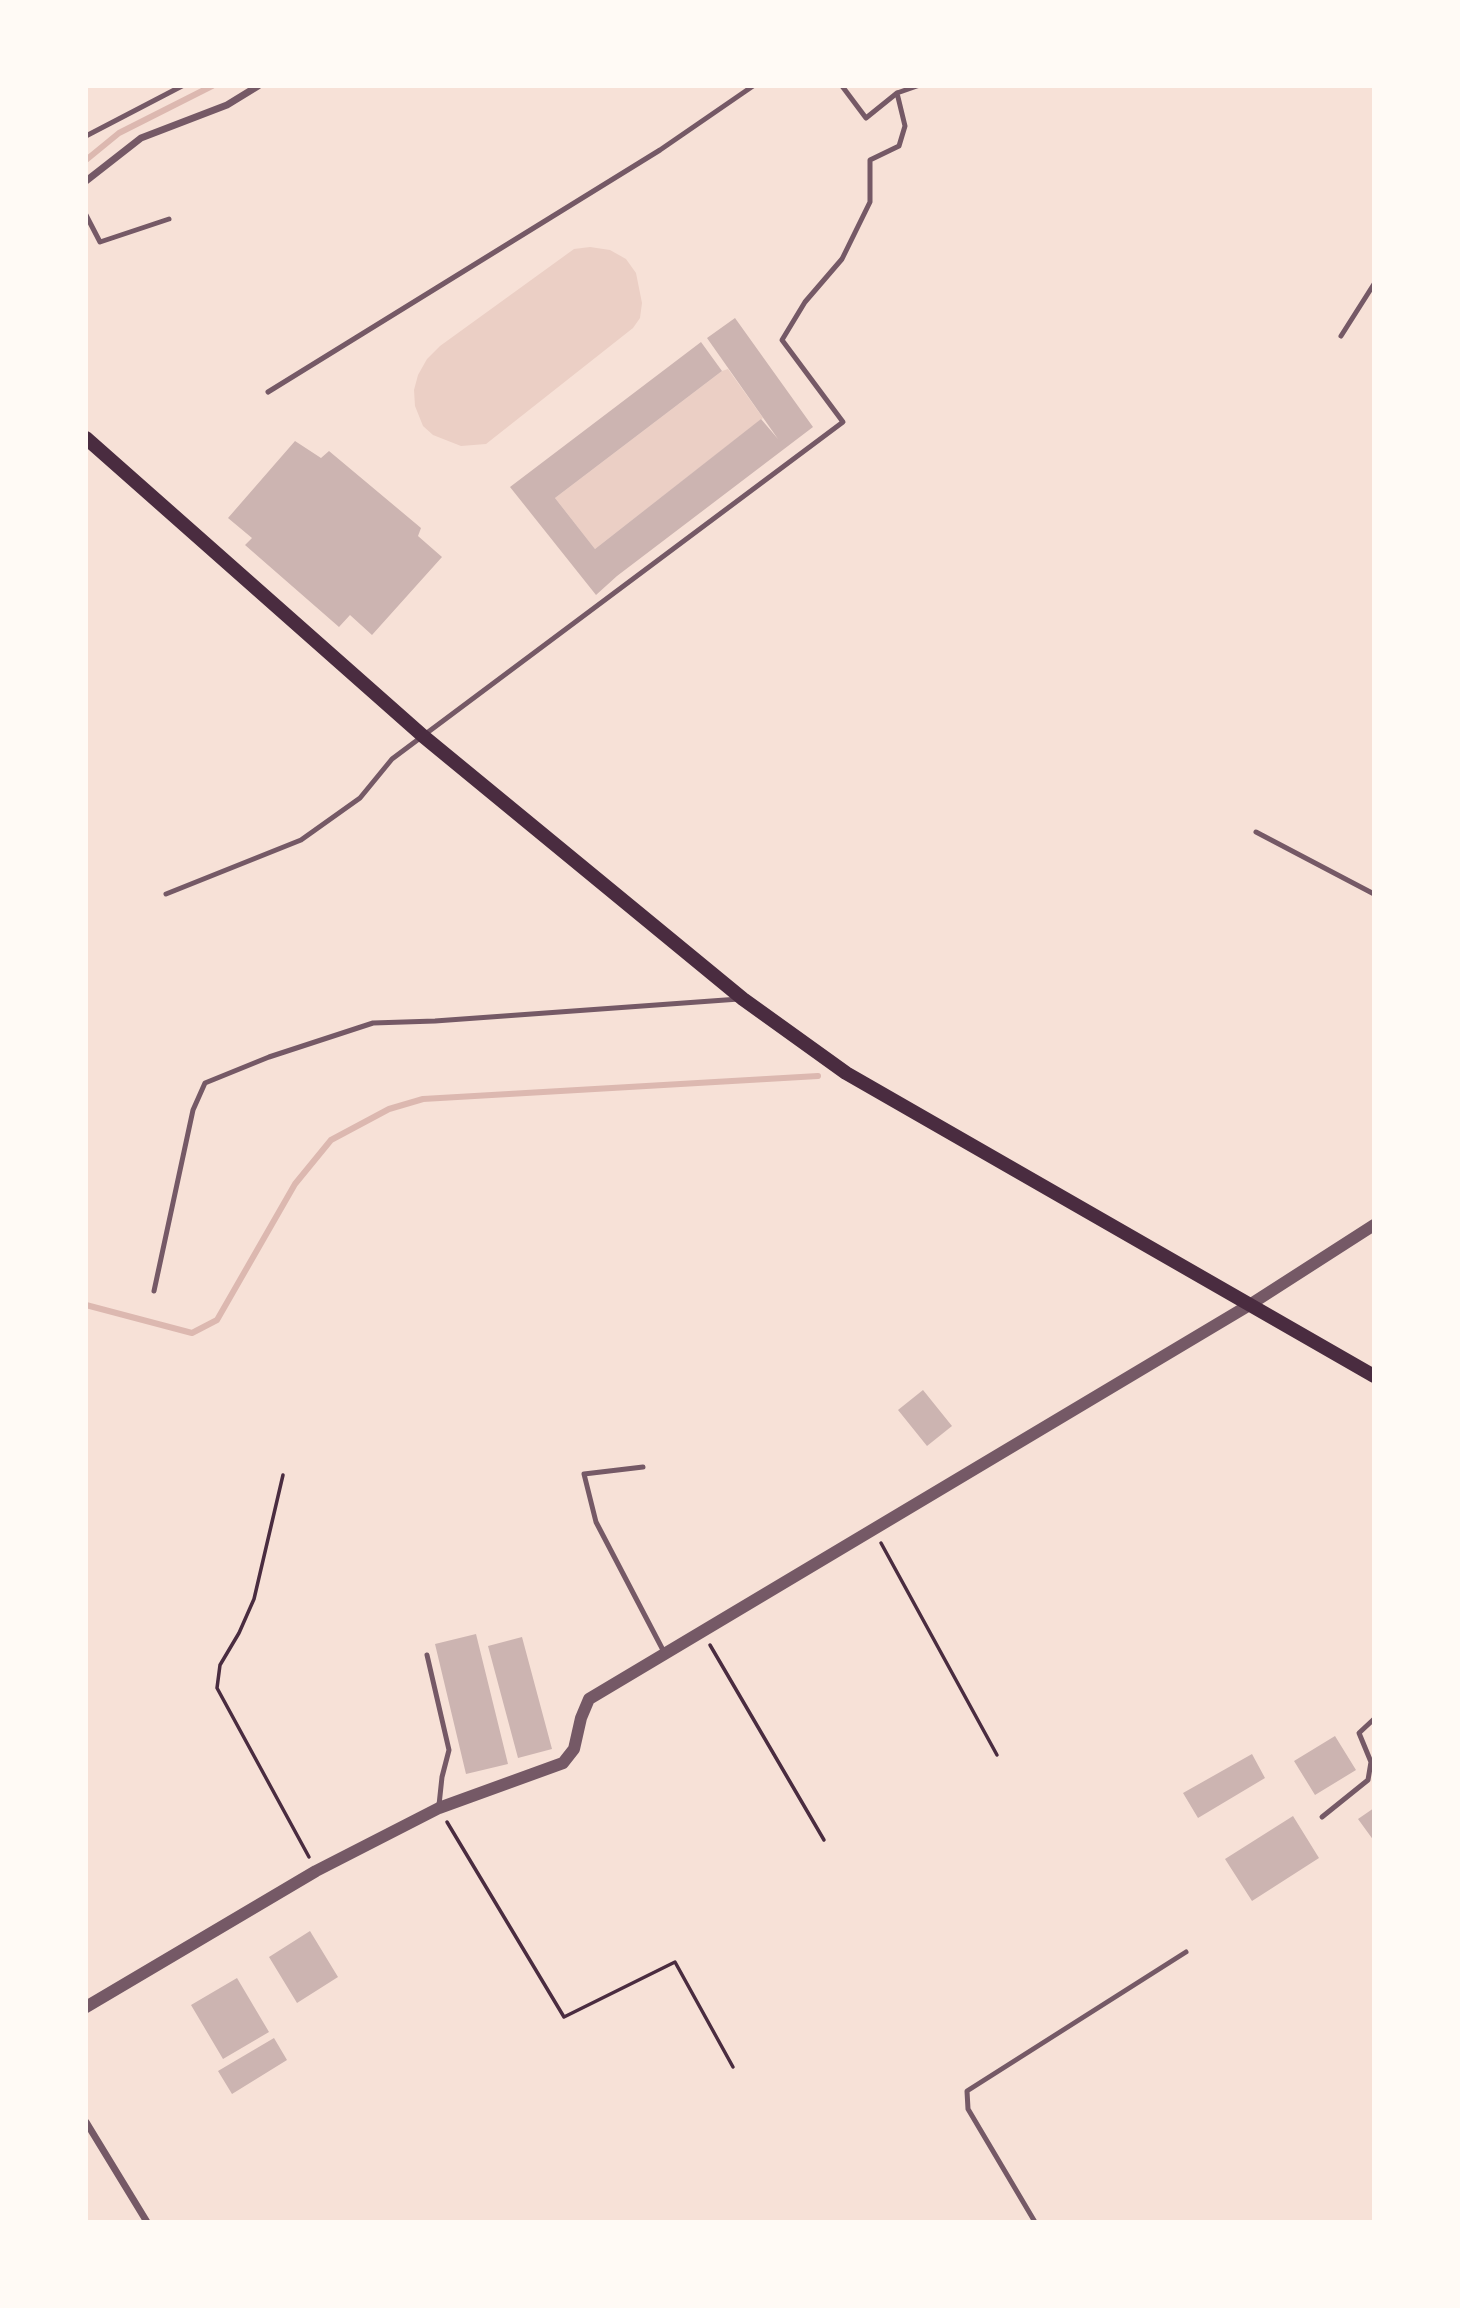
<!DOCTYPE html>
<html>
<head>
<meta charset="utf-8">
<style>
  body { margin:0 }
  #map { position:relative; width:1460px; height:2308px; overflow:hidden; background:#f7e1d7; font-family:Figtree,sans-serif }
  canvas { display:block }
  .frame { position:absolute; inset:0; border:88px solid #fffaf5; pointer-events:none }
</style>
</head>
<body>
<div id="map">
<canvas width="1460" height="2308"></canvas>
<div class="frame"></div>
</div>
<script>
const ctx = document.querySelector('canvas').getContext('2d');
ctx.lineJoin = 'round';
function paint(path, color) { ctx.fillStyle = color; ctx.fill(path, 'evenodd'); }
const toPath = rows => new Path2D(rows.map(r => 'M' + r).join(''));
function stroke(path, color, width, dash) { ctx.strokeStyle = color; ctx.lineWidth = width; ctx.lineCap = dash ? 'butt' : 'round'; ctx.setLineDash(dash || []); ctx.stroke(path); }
paint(toPath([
  [590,247,610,250,626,259,636,273,642,303,640,318,633,328,486,444,461,446,433,435,423,426,415,406,414,390,418,375,427,359,440,346,574,249],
  [728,369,763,418,595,549,555,498,722,371]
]), '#ebcfc5');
stroke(toPath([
  [86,160,119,133,212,86],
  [86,1305,192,1333,217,1320,295,1184,331,1140,389,1109,423,1099,818,1076]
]), '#dcb8b0', 6);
paint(toPath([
  [735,318,813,427,617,576,596,595,510,487,701,342,722,371,555,498,595,549,761,419,778,439,707,338],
  [295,441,321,458,329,451,421,528,418,536,442,557,372,635,350,615,339,627,245,545,252,538,228,518],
  [923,1390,952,1426,927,1446,898,1410],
  [476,1634,508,1764,466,1774,435,1644],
  [522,1637,552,1749,518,1758,488,1646],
  [1335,1736,1356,1770,1315,1795,1294,1761],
  [1252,1754,1265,1778,1198,1818,1183,1793],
  [1374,1808,1374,1841,1358,1819],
  [1293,1816,1319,1858,1252,1901,1225,1859],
  [310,1931,338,1977,297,2003,269,1957],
  [237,1978,269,2032,223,2059,191,2005],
  [274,2038,287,2060,232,2094,218,2071]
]), '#ccb4b1');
stroke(toPath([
  [283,1475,254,1599,239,1633,220,1665,217,1688,309,1857],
  [881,1543,997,1755],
  [710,1645,824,1840],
  [447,1822,564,2017,675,1962,733,2067]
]), '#4a2c40', 3.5);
stroke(toPath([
  [842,86,866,118,897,93],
  [86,136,182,86],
  [86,215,100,242,169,219],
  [1341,336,1374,284],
  [268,392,660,150,753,86],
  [1256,832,1374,894],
  [166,894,301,840,360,798,392,759,843,422,782,340,805,302,842,259,870,202,870,160,899,146,905,126,897,93,917,86],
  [154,1291,193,1110,205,1083,269,1057,373,1023,435,1021,739,999],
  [643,1467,584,1474,596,1522,664,1652],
  [427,1655,449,1750,442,1777,439,1805],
  [1322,1817,1368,1780,1371,1762,1359,1733,1374,1719],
  [1035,2222,968,2109,967,2091,1186,1952]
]), '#755966', 5);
stroke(toPath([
  [86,181,141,138,227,105,258,86],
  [86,2122,147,2222]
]), '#755966', 7);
stroke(toPath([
  [86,2007,316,1871,439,1808,563,1763,574,1749,581,1718,589,1699,1251,1304,1374,1225]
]), '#755966', 12);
stroke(toPath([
  [86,438,423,736,743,999,846,1073,1374,1376]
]), '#4a2c40', 14);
</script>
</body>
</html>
